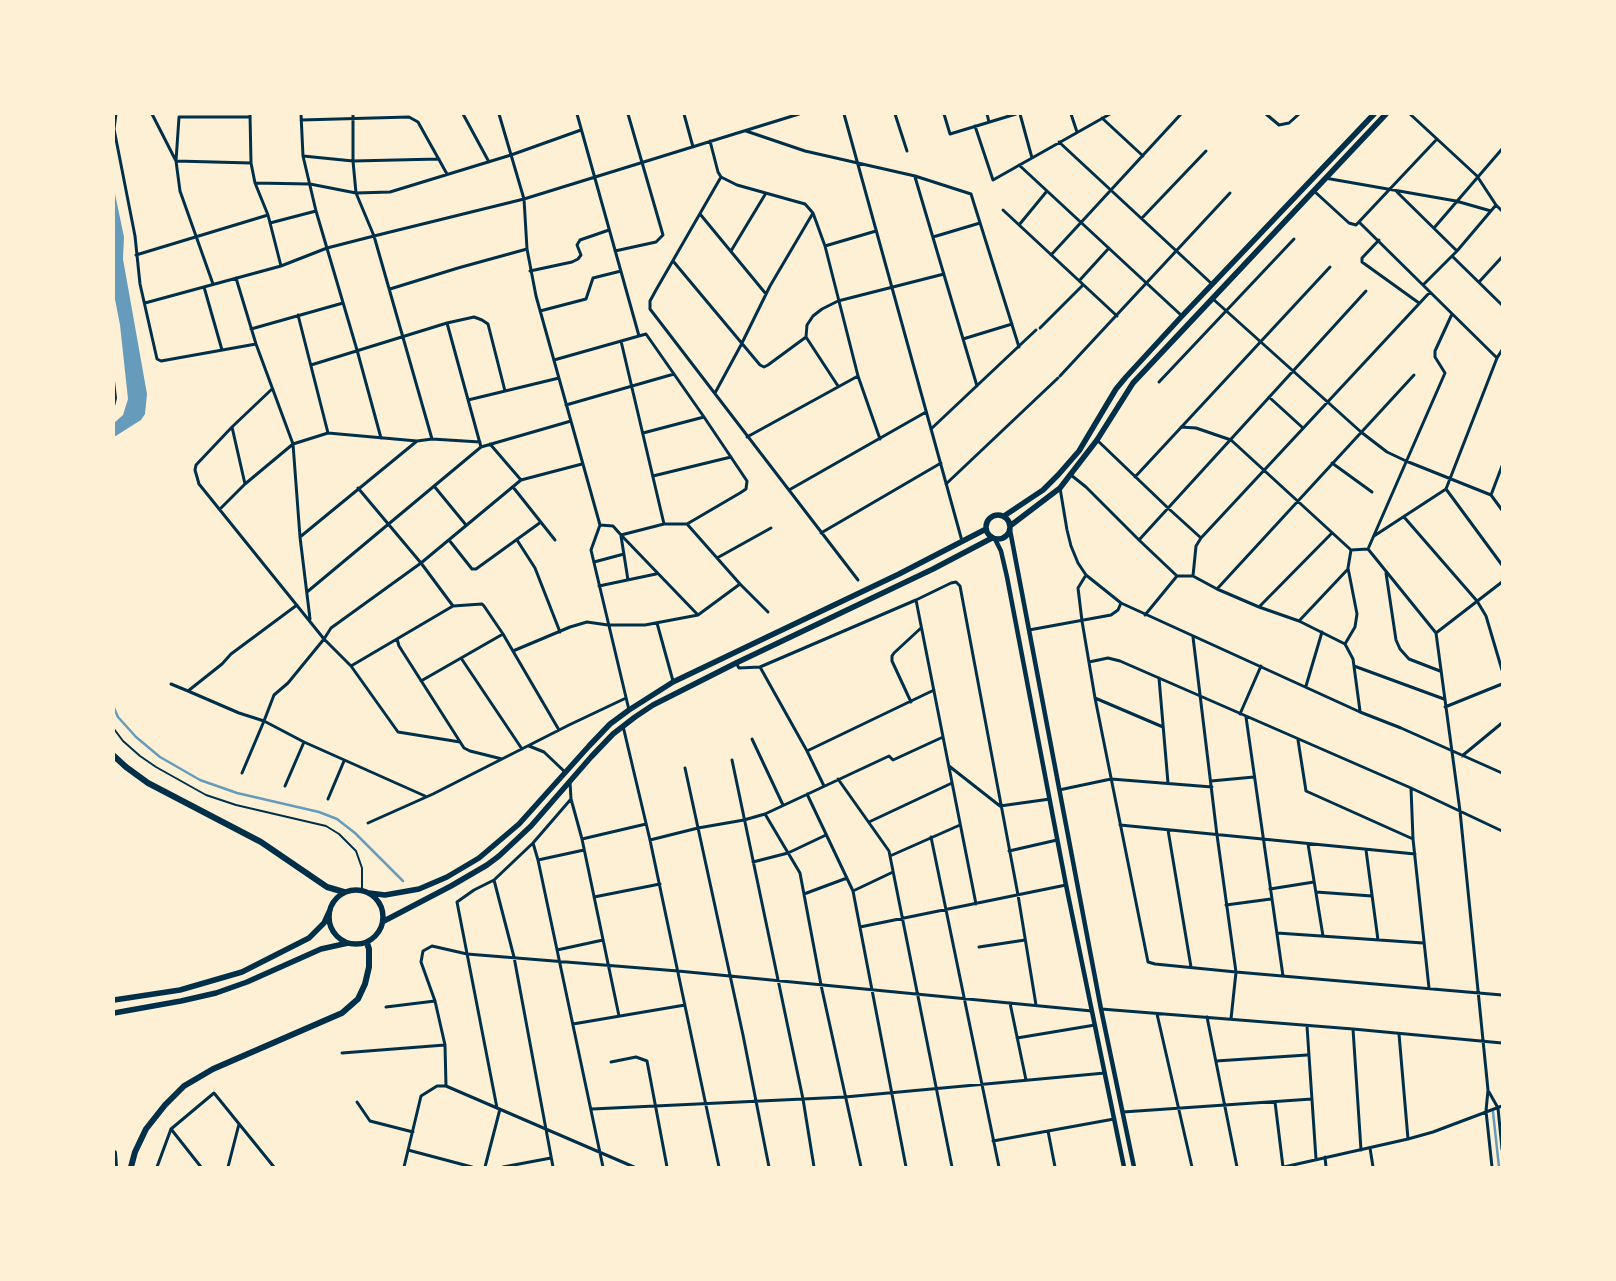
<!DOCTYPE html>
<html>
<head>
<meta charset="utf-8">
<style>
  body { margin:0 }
  #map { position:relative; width:1616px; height:1281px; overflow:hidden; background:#fdf0d5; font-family:"Work Sans",sans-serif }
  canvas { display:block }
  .frame { position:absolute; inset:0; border:115px solid #fdf0d5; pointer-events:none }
</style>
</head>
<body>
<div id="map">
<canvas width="1616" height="1281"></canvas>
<div class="frame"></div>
</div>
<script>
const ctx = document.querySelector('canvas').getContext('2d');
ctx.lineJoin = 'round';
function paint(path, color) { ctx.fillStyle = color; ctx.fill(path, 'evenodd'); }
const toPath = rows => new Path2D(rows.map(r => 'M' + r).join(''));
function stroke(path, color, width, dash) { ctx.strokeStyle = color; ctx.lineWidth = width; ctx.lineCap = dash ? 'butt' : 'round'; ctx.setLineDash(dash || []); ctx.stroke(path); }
paint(toPath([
  [114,189,124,237,123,259,147,394,145,414,141,420,114,437,114,423,123,415,128,399,120,325,114,294]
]), '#669bbc');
stroke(toPath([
  [114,708,118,717,136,737,160,757,200,780,237,793,319,812,337,819,355,833,403,881],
  [1493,1112,1499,1167]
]), '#669bbc', 2.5);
stroke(toPath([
  [114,381,116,398,114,406],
  [114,729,123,741,140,756,156,767,206,795,236,805,326,826,339,834,356,851,362,868,362,890]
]), '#003049', 2);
stroke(toPath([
  [116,114,114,129,135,236,140,284,157,359,161,361,256,344],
  [152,114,176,161,180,191,213,284],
  [250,114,251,163,255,183,268,215,281,266],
  [301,114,303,156,316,211,357,350,381,438],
  [353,114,353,161,356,193,374,236,432,439],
  [463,114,489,162],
  [499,114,524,199,527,249,536,296,600,525,591,550,629,710],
  [577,114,639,336],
  [684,114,693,147],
  [844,114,962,541],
  [895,114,907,151],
  [944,114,950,134,1016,114],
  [987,114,989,122],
  [1020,114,1032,158],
  [1071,114,1077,132],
  [1266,114,1279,125,1289,123,1299,114],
  [1410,114,1477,176,1496,205,1502,211],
  [250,117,179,117,176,161,251,163],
  [1102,118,1143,156],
  [301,120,409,117,418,122,447,174],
  [975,126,993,180,1110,114],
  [746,131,805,151,915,176,971,194,1019,347],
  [710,141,718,172,721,177,737,185,805,204,813,213,825,246,858,376,880,439],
  [1059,142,1212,284],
  [303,156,353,161,439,159],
  [1019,165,1182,316],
  [721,177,656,290,650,301,650,309,858,580],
  [915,177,977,386],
  [1325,178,1456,201,1491,211],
  [255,183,310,184,356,193,390,192,511,155,581,130],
  [1314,191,1349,223,1356,225,1437,139],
  [1397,192,1457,251],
  [1003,210,1117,316],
  [700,214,766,294],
  [1142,218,1206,151],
  [270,223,316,211],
  [1360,223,1497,358],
  [1019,225,1047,191],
  [1434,228,1502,149],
  [933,237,980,223],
  [1379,240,1362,258,1362,262,1419,303],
  [825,246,876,231],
  [615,251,656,242,663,235,628,114],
  [731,251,766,193],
  [136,255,268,215],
  [1051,255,1181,114],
  [1452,256,1502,305],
  [673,261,760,365,764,367,768,365,806,337],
  [530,271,572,262,578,259,581,255,577,245,580,240,609,230],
  [236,278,256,344,293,444,300,537,310,619],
  [1079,281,1109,248],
  [1479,282,1502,257],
  [1423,285,1457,251,1496,205],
  [204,287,222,350],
  [390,289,458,268,527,249],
  [1213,299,1361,432,1387,452,1406,461,1491,495,1502,510],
  [145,303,281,266,327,248,374,236,524,199,799,114],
  [540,311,586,299,593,278,621,271],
  [298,315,328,433],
  [447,323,481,447],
  [1040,328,1083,285],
  [251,329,343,303],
  [963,339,1012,324],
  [621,341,664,524],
  [554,360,646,334,704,417,747,481,746,489,740,493,687,524,664,524,621,535,613,526,600,525],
  [311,365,447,323,474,317,482,320,488,324,505,391],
  [1060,376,1230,193],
  [1159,382,1294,239],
  [838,386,806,337,807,325,813,316,822,309,838,301,944,274],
  [272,389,232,427,196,465,195,470,199,484,324,639,351,666,453,606],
  [715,393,741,345,770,286,813,213],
  [1269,397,1303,428],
  [468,400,559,378],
  [566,405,674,374],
  [232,427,245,484],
  [1181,427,1196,428,1231,440,1351,550,1368,549],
  [931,429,1036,330],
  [643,433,704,417],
  [747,437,858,376],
  [1097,440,1168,508,1201,538,1196,546,1193,576],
  [490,444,521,480],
  [1332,463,1372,492],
  [1071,475,1086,487,1139,540,1177,576,1193,576,1217,589,1259,607,1299,621,1345,644,1353,659,1360,711],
  [653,476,731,457],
  [1135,477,1330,267],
  [946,484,1058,378],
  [434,486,466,525],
  [513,487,555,540],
  [358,488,421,563,453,606,482,604,484,606,503,634,559,730],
  [1060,488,1067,530,1071,546,1078,563,1086,575,1121,603,1360,712,1401,728,1502,773],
  [1446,489,1502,565],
  [789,490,926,412],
  [1491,495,1502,466],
  [220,509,245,484,293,444,328,433,417,441],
  [1404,517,1477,601,1486,616,1502,670],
  [687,524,740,584,768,612],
  [821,533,941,463],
  [621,535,698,615,740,584],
  [621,536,628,580],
  [1374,536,1446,489,1497,358,1502,350],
  [300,537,417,441,432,439,480,442],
  [1201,538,1430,292],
  [449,540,472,569,476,569,541,522],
  [517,540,535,568,560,632],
  [1139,540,1366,291],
  [1368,549,1436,633,1460,811,1488,1090,1486,1111,1492,1167],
  [1368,549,1445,373,1435,357,1435,351,1452,314],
  [717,558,771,528],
  [594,562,624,554],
  [1386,573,1396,640,1400,649,1409,659,1440,671],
  [1086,575,1078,588,1082,621,1095,698,1148,962,1155,964,1236,972,1502,995],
  [599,586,656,574],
  [1217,589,1414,375],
  [307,592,481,447,571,421],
  [916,600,976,904],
  [297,605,231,654,222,664,188,691,239,713,264,721,274,695,288,683,324,639,331,628,421,563,521,480,582,464],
  [1259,607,1332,533],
  [1145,615,1177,576],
  [1299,621,1348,569],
  [657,623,673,681],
  [1029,630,1111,615,1118,610,1121,603],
  [1436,633,1502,582],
  [1193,637,1217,835,1236,972,1231,1019],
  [397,639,399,646,464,748,470,751,502,759],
  [1345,644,1355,627,1357,614,1348,568,1351,550],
  [513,651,570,627,587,622,608,625,645,625,698,615],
  [461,658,522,749],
  [1089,662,1108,658,1120,661,1411,788,1502,831],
  [736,663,739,668,760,667],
  [351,666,398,732,460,742],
  [1354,666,1444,699],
  [1159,678,1168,783],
  [421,681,503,634],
  [171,684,188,691],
  [1306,686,1322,632],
  [1095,698,1163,727],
  [911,702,892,661,892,656,894,653,921,628],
  [1445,707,1502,684],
  [1240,714,1261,666],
  [1246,717,1283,976],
  [623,726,650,840,719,1167],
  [752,739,783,805],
  [1298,740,1306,791,1413,839],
  [529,746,544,752,565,772],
  [807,751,934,690],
  [1462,756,1502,723],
  [732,760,803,1099,814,1167],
  [949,766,1000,806,1050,799],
  [685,768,743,1035,769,1167],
  [242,773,264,721,304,742,425,796],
  [838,779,889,851,952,1167],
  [1211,781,1254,777],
  [570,782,571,799,582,839,619,1016],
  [285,786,304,742],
  [824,786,807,751,760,667,916,600,951,583,956,582,960,586,1018,895,1036,1005],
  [1411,788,1413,839,1429,988],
  [1059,790,1111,779,1212,787],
  [807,794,853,891,906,1167],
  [328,799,344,761],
  [765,814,800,873,821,985,861,1167],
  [869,822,952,783],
  [368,823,433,794,569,725,626,698],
  [1120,825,1415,854],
  [1168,830,1191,967],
  [931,837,999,1167],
  [582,839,646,824],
  [650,840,698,828,744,820,765,814,889,756,893,760,943,737],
  [533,843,538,860,603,1167],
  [1308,844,1323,936],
  [1366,850,1378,940],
  [1009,851,1057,840],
  [890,856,960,825],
  [538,860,584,850],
  [753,862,788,853,826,835],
  [494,880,514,957,553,1167],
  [1270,889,1314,882],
  [853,891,893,872],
  [1316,892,1372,896],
  [804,894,847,878],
  [594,897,660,884],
  [1226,905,1271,899],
  [860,927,1066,885],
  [1277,933,1423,943],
  [979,947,1025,940],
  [557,950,603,940],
  [1010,1003,1026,1080],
  [386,1007,435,1001],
  [1101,1009,1353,1029,1502,1043],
  [1157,1014,1192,1167],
  [1207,1017,1237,1167],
  [573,1024,685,1005],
  [1307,1026,1316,1159],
  [1353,1029,1361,1150],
  [1399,1034,1408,1139],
  [1017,1038,1095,1025],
  [342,1053,445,1045],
  [1216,1061,1307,1055],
  [611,1062,636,1057,647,1061,667,1167],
  [446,1086,445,1045,435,1001,421,962,423,951,432,946,467,954,678,971,1092,1011],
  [1489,1092,1498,1108,1502,1149],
  [357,1102,370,1121,413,1132],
  [1275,1102,1283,1167],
  [497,1108,457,902,474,890,494,880,533,843,571,799],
  [592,1109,845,1097,1105,1073],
  [1123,1112,1312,1099],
  [171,1129,201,1167],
  [1048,1131,1055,1167],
  [993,1141,1114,1119],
  [1370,1148,1373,1167],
  [408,1150,472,1167],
  [1325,1157,1326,1167],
  [157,1167,171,1129,214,1093,274,1167],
  [228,1167,239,1124],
  [404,1167,421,1096,437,1086,446,1086,634,1167],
  [485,1167,500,1109],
  [503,1167,551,1158],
  [1284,1167,1408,1139,1433,1132,1502,1106]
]), '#003049', 3);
stroke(toPath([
  [1010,530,1101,1009,1134,1167],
  [995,539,1001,551,1007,577,1066,885,1124,1167]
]), '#003049', 4.5);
stroke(toPath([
  '986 527a12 12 0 1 1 24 0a12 12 0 1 1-24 0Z',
  [1004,516,1043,490,1058,475,1079,451,1116,389,1126,377,1182,316,1374,114],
  [1010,526,1060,488,1097,440,1133,383,1386,114],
  '329 917a27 27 0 1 1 54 0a27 27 0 1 1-54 0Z',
  [369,893,385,895,419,889,447,877,479,858,519,824,589,746,610,724,629,710,673,682,899,574,986,529],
  [384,921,451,886,487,865,499,856,531,826,591,757,613,734,635,717,653,705,736,663,933,569,992,538],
  [114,1000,180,990,242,972,309,938,324,923,330,910],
  [114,1013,181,1001,216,993,247,982,321,949,348,943]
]), '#003049', 5.5);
stroke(toPath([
  [114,756,126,767,148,783,261,842,327,887,344,892],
  [114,1153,115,1167],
  [131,1167,135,1152,146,1129,165,1105,184,1086,213,1069,342,1013,358,999,365,984,369,967,369,949,367,943]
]), '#003049', 6);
</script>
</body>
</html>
